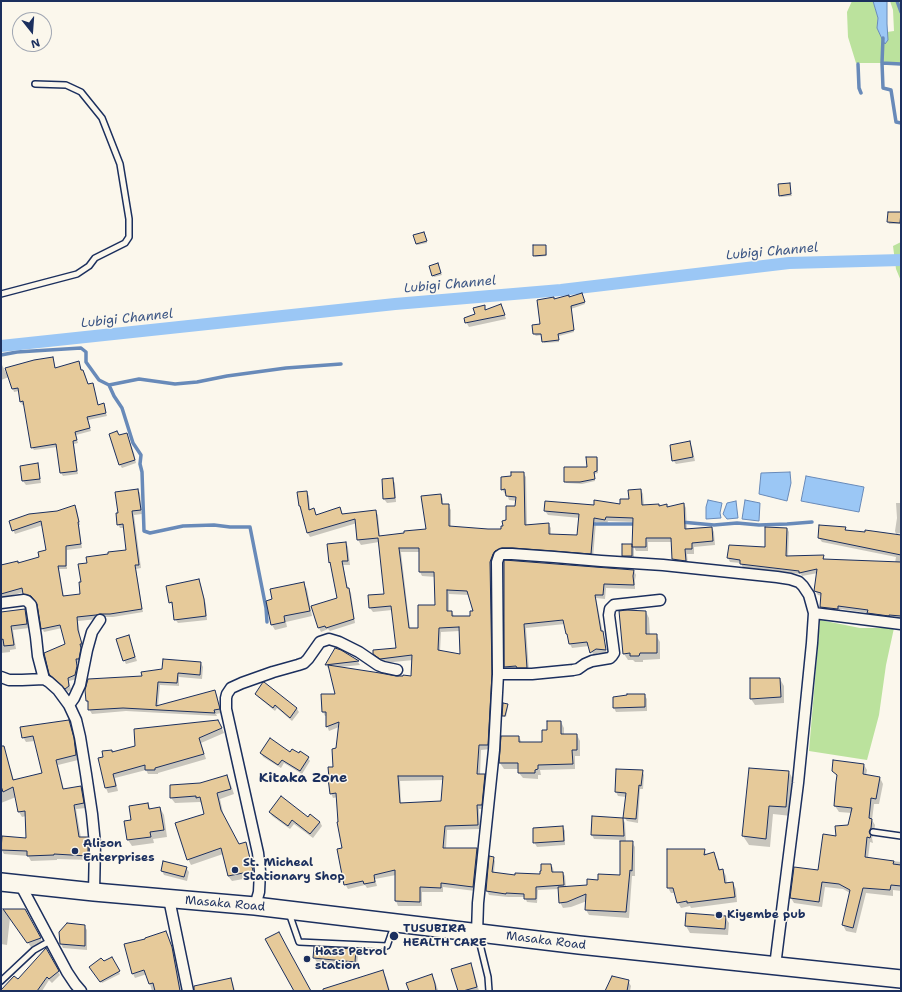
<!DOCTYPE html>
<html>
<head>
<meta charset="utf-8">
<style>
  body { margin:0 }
  #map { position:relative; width:902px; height:992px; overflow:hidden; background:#fbf7ec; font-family:"Shantell Sans",sans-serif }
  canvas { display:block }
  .frame { position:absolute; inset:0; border:2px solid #1b2f5e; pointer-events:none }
  .north { position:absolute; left:12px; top:12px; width:40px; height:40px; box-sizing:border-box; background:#fbf7ec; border:1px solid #a1a7b3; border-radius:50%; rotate:163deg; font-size:11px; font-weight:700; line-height:16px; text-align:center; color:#1b2f5e }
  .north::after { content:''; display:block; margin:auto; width:14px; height:18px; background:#1b2f5e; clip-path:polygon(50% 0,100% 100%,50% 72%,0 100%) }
</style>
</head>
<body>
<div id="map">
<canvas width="902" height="992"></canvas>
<div class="frame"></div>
<div class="north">N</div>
</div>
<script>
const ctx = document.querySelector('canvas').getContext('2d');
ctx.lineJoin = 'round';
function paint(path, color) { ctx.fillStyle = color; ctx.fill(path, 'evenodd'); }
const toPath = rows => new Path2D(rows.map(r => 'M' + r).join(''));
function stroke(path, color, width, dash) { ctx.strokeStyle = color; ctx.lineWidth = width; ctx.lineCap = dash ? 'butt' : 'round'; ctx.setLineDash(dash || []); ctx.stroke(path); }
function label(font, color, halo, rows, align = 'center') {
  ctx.font = font + ' "Shantell Sans",sans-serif'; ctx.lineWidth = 3; ctx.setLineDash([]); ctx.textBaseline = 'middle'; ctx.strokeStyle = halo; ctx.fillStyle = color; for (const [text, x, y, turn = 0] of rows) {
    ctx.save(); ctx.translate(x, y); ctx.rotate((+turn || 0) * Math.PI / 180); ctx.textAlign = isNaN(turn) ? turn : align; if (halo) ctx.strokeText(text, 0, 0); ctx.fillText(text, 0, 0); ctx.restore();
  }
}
paint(toPath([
  [852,1,873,1,878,18,877,28,883,41,888,40,887,32,894,31,893,10,890,1,901,1,901,64,882,63,856,63,848,37,847,12],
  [901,242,901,281,896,269,893,246],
  [820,620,860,628,894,628,886,665,879,715,867,760,809,751]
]), '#bbe29d');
const water = toPath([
  [873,1,887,1,887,24,888,40,885,44,883,41,877,28,878,18,873,1],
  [790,472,791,483,787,501,759,494,761,473,790,472],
  [806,476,864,487,859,512,801,501,806,476],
  [708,500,722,503,720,513,721,518,706,519,706,507,708,500],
  [745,500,760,503,759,521,742,519,745,500],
  [736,501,738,518,727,519,723,514,727,503,736,501]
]);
paint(water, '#9bc7f5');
stroke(water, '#688ab9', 1);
paint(toPath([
  [789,184,792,196,781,197,780,195],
  [900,213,901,215,901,224,889,224,888,222],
  [425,235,427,243,417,245,416,244],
  [545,246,546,247,547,256,535,257,534,255],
  [439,266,442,275,434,277,433,276],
  [583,296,585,304,571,309,574,332,559,336,559,342,544,343,542,335,536,336,534,334,542,325,554,300],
  [484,307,486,311,503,309,506,319,469,327,466,322],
  [52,358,54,361,55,369,80,366,82,371,83,371,85,374,88,385,92,384,94,387,98,405,103,404,107,416,88,420,91,431,76,435,78,443,74,444,78,474,63,476,61,473,58,447,34,450,32,447,25,404,22,405,21,402,19,391,14,392,9,377,1,380,1,366,2,365,6,373],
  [127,434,134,453,136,463,122,468,120,465,119,436],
  [690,443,692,447,695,461,676,464,673,460],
  [597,458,598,460,598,473,594,474,595,481,582,484,566,483,565,481,588,468],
  [37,464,39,468,41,483,26,485,23,481],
  [523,473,526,477,527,526,548,524,551,528,551,536,578,536,580,518,548,515,545,511,594,506,620,505,630,500,641,490,643,494,644,506,659,507,666,505,668,508,684,504,686,508,687,530,712,528,714,532,715,545,694,547,694,554,687,554,688,565,676,564,673,559,673,542,648,542,648,551,636,551,634,547,634,560,625,560,623,556,632,545,633,548,634,522,608,521,607,524,596,522,593,558,497,555,493,679,490,749,481,750,480,775,484,775,487,780,484,809,479,809,480,829,447,830,446,849,477,849,479,853,475,891,443,887,443,892,422,892,422,906,398,906,396,901,396,875,375,879,377,886,367,888,365,885,348,889,345,884,343,849,339,822,338,797,333,798,331,793,339,727,329,731,327,726,327,716,325,716,323,712,336,695,330,668,328,668,326,665,336,649,358,662,360,665,340,667,396,677,412,677,413,660,384,663,377,658,374,653,397,648,392,610,373,612,370,608,386,595,379,542,361,545,358,540,357,523,310,537,307,532,306,492,309,496,310,510,314,509,317,516,340,508,343,515,375,511,378,515,380,537,427,530,441,495,443,499,443,505,448,505,451,510,451,527,488,530,502,530,516,507,517,501,509,500,507,494,505,494,502,489,512,477],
  [401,552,420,552,420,572,422,576,436,577,436,606,419,629,410,629],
  [449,594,469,595,475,612,471,617,454,616,452,612,449,612],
  [460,631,461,655,440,652,441,632],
  [444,780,442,802,401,804,400,781],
  [383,479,392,479,395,483,396,502,387,503,384,499],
  [138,490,140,493,142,514,134,515,141,568,136,569,143,612,113,617,102,617,98,619,78,621,80,635,83,648,81,648,82,652,80,662,77,663,79,670,77,679,69,681,71,690,68,692,53,678,50,674,66,645,62,628,44,632,42,628,38,605,34,600,26,597,24,592,3,598,1,595,1,566,18,564,40,558,47,551,43,525,15,534,13,530,58,512,75,506,77,510,80,525,79,525,82,548,67,550,67,569,59,569,64,597,81,594,82,583,88,564,127,551,124,528,120,528,118,524,119,513],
  [896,503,901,503,901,533,896,534,895,531,897,518],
  [787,528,789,532,788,557,823,556,825,560,895,563,896,557,822,542,819,538,845,528,847,531,901,538,901,619,871,617,869,613,840,609,840,613,824,611,821,607,822,596,818,595,815,591,818,573,802,576,801,574,743,568,741,563,730,562,728,558,766,548],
  [346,543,348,547,350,565,343,565,348,589,349,589,351,593,355,623,330,631,328,629,321,632,319,628,338,599,332,566,330,562,328,545],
  [505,563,634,571,636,575,635,580,635,589,606,588,605,599,596,598,607,654,598,653,594,656,589,646,572,648,570,644,569,638,567,634,565,624,526,628,529,671,508,671,505,667],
  [199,580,201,585,206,605,207,620,178,623,175,619,173,606,170,602],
  [304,584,307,589,312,616,286,622,287,627,275,630,272,625],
  [24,610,27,614,29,628,13,630,16,649,10,650,10,652,1,653,1,613],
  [646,612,649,618,650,635,656,635,660,642,660,659,643,660,643,662,635,662,633,660,628,660,624,654],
  [128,636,130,640,137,661,126,664,124,660],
  [201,663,203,667,202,679,179,677,179,686,160,685,158,706,214,691,217,695,221,713,216,714,217,716,126,711,92,714,89,709,89,705,87,701,143,677],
  [780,679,784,686,784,703,755,705,751,699],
  [264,683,297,709,299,712,292,721,277,708,275,711,258,697,256,694],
  [644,695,647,699,647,711,616,712,614,708],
  [507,705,508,707,506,717,504,717,503,715],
  [68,721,71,726,76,744,78,760,58,765,64,790,81,788,83,792,86,808,76,809,81,838,87,838,90,843,90,860,57,859,57,860,31,861,28,856,4,854,1,849,27,839,26,816,22,817,19,812,16,797,1,803,1,769,9,766,11,770,14,781,44,774,35,741,26,742,23,737],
  [561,722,564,728,564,735,577,735,580,741,580,756,575,756,575,769,540,770,541,775,538,775,538,779,523,778,519,773,519,769,504,769,500,763,519,737,522,743,543,743,548,731],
  [221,726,224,733,201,743,206,759,158,773,158,774,148,774,146,770,115,778,118,791,108,793,106,788,104,757,112,751,113,753],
  [261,753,291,753,308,758,310,761,302,774,284,763,281,768,263,757],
  [864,765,867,770,866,775,880,778,883,784,879,804,874,804,872,820,875,825,874,834,872,838,873,843,870,842,868,858,901,862,901,891,893,890,893,896,866,893,856,933,846,931,843,925,850,893,843,889,825,887,822,907,794,903,791,898,819,871,837,837,849,826,852,813,839,812,835,806,838,777,833,770],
  [750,769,789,772,794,781,791,816,773,814,770,847,749,845,743,836],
  [617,770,642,771,644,775,643,789,640,789,638,823,627,821,624,817,626,797,618,796,616,792],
  [227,776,230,782,234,794,220,799,224,817,239,846,245,844,248,849,255,877,232,881,228,876,223,854,191,865,188,859,205,814,202,803,201,803,200,802,175,803,171,798,200,784],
  [148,804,151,810,160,808,164,815,167,837,153,839,154,843,132,846,128,840,132,821],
  [270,812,320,822,322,826,313,838,294,824,290,829,272,816],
  [593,817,623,819,625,823,626,842,632,842,635,847,635,876,632,876,629,918,589,915,586,910,587,901,571,907,563,908,560,902,559,889,538,890,537,903,527,902,525,897,508,897,489,895,487,891,493,858,495,861,494,873,516,876,541,875,551,865,553,868,554,873,563,873,565,876,566,888,588,886,599,881,621,876,621,840,594,839,592,835],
  [563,827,565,831,565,845,537,847,534,842],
  [704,850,707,856,714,854,717,859,720,870,723,870,726,876,727,884,733,883,736,889,737,902,691,908,690,906,681,908,678,903,675,893,671,893,668,888],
  [186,868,189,872,187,881,164,875,162,871],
  [1,910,24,910,43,943,31,947,10,918,7,945,1,944],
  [687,914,725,917,729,923,728,935,690,933,686,926],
  [84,926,87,930,87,950,63,948,61,944],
  [166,933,174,952,181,991,152,991,147,974,135,978,133,974],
  [46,950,60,975,52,983,49,980,42,991,1,991,18,981],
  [356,950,358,954,357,966,317,962,314,958],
  [111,958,120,974,102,983,91,967,104,963],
  [470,964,473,968,479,991,459,991],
  [382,971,386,977,390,991,320,991],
  [432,975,435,981,438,990,437,991,410,991],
  [231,979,233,983,235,991,207,991],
  [628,981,631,986,630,991,606,991]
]), '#0003');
stroke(toPath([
  [897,1,901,12],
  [883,38,882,63,883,88,891,90,896,122,901,123],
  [882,63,901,64],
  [858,64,859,88,861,93],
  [1,355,17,352,81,348,86,352,86,362,99,380,109,385,139,379,175,384,197,382,227,376,286,368,341,364],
  [109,385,114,396,122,408,133,443,141,455,140,464,142,472,144,531,150,533,183,526,214,525,230,527,250,527,266,608,267,622],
  [681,522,714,525,737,523,759,525,787,524,812,522],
  [591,524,637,524]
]), '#688ab9', 3.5);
stroke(toPath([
  [1,346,395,304,561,290,789,263,901,260]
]), '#9bc7f5', 12);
const building = toPath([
  [790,183,791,194,779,196,778,184,790,183],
  [888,212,901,212,900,223,887,222,888,212],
  [424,232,427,241,416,244,413,235,424,232],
  [533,245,546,245,546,255,533,256,533,245],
  [438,263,441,273,432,276,429,266,438,263],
  [582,293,585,302,571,306,574,330,558,334,559,340,542,342,541,334,533,334,532,325,540,324,537,300,554,297,554,299,569,295,569,297,582,293],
  [501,304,505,315,465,323,464,318,475,314,473,308,485,305,485,310,501,304],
  [53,357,55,368,79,361,81,370,83,370,88,384,93,383,98,405,104,403,106,413,87,417,90,428,75,432,77,440,73,441,77,471,60,473,56,444,31,448,23,401,20,402,18,388,12,389,5,368,34,360,53,357],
  [117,431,119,435,127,433,135,460,119,465,109,434,117,431],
  [690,441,693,457,672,461,670,445,690,441],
  [586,457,597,457,597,471,594,472,595,479,580,482,564,482,564,467,587,467,586,457],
  [38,463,40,479,22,481,20,466,38,463],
  [511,472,524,472,525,525,549,523,549,534,577,535,579,514,544,511,545,501,594,505,594,500,620,504,620,499,629,499,628,490,641,489,642,505,659,504,659,506,667,504,667,507,684,503,685,529,712,527,713,541,692,543,692,549,685,549,686,561,672,559,671,538,646,538,646,547,632,547,633,518,606,517,605,520,594,518,591,554,512,548,502,548,495,551,493,554,490,562,492,674,488,745,479,745,477,774,485,774,482,805,477,805,478,825,445,826,443,848,477,848,473,887,441,883,441,888,420,887,420,902,395,901,395,870,374,875,375,882,364,884,363,881,344,885,337,849,342,848,337,822,338,822,336,793,330,794,328,778,329,778,328,767,333,767,332,749,336,748,339,722,326,727,326,712,322,712,321,694,335,694,328,665,380,673,396,676,403,676,403,675,411,676,412,655,380,659,373,654,373,650,396,648,391,606,369,608,368,595,384,594,378,538,357,540,355,519,307,533,300,506,299,506,297,492,307,491,309,510,314,508,316,515,340,507,342,514,376,510,379,536,404,533,404,531,426,529,421,496,441,494,442,504,449,504,449,526,488,529,501,529,501,526,503,526,502,521,506,520,506,506,515,506,516,497,506,496,505,489,501,490,501,477,511,476,511,472],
  [399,548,419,548,419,572,434,572,435,605,418,605,418,628,409,628,399,548],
  [447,590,467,591,473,611,470,611,470,616,452,616,452,611,447,611,447,590],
  [459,627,460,654,438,650,439,628,459,627],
  [398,776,443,776,441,801,400,803,398,776],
  [393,478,395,498,383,499,382,479,393,478],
  [138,489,141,510,132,511,139,565,135,565,142,609,110,614,100,614,96,615,77,617,78,630,82,644,80,644,81,648,79,659,76,659,77,666,75,675,68,678,69,686,65,689,49,674,44,653,65,644,60,625,41,629,37,604,31,596,23,594,22,588,1,594,1,565,18,561,18,563,39,557,38,552,46,550,41,521,12,531,9,521,29,514,57,511,75,505,79,522,78,522,81,544,66,546,66,566,58,566,63,596,80,594,79,582,81,582,78,564,87,563,86,557,108,554,108,552,126,550,123,524,117,525,116,513,118,513,115,492,138,489],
  [819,525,846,527,845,530,865,532,865,530,901,535,901,555,818,538,819,525],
  [765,527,787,528,786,556,824,555,823,559,901,562,901,616,889,615,889,616,867,613,868,610,838,606,838,609,820,607,821,593,814,591,817,569,799,573,799,571,740,564,740,560,727,558,729,545,765,547,765,527],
  [346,542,348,561,342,561,347,588,349,588,354,619,326,628,325,626,318,628,311,606,337,598,330,562,329,563,327,544,346,542],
  [622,544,632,544,632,556,622,556,622,544],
  [504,560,634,570,633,576,634,585,604,584,603,595,595,595,601,631,603,631,606,650,596,649,590,653,587,642,569,644,567,634,566,634,563,620,524,624,527,668,517,668,516,666,504,667,504,560],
  [199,579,204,599,206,616,174,620,172,602,169,603,166,586,199,579],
  [304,582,310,611,284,616,285,622,271,625,266,601,272,599,270,589,304,582],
  [25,609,27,624,11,626,14,645,4,646,3,639,1,640,1,612,25,609],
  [626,610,646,611,646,634,657,634,657,653,640,653,639,656,630,656,630,653,623,654,619,611,626,610],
  [129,635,135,657,123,661,116,639,129,635],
  [335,648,341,650,359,661,325,665,335,648],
  [163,659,201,662,200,675,178,673,177,683,158,682,156,706,215,690,220,709,214,710,215,713,123,708,88,710,88,701,86,701,85,690,88,679,142,676,141,672,162,669,163,659],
  [750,678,780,678,781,697,750,699,750,678],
  [263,682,264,682,297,708,290,718,275,705,273,708,255,694,263,682],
  [627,694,645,694,645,707,613,708,613,697,627,695,627,694],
  [503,703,508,704,505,716,502,716,503,703],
  [69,720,74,738,76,755,56,760,63,789,81,786,84,803,74,805,79,837,88,837,88,856,54,854,54,855,27,856,27,851,1,850,2,836,26,838,25,811,18,812,13,787,3,792,1,786,1,746,4,746,13,780,42,773,33,736,22,738,20,727,69,720],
  [218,720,222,728,199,738,204,754,155,768,155,770,145,770,145,765,113,774,116,786,105,788,98,758,103,757,102,751,112,750,112,752,135,746,134,729,218,720],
  [547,721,561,721,561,734,577,734,577,750,572,750,573,764,538,765,538,769,535,770,535,773,518,773,518,763,499,763,501,736,519,736,519,742,542,742,542,730,547,730,547,721],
  [270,738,290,752,292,749,299,753,300,751,309,757,300,771,282,760,278,765,260,753,270,738],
  [833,760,864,764,863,774,880,777,876,799,871,798,869,818,872,819,871,828,869,832,871,835,870,838,867,837,865,857,894,861,893,864,901,865,901,886,891,885,890,890,863,888,853,928,842,925,850,890,839,884,822,882,819,902,790,898,794,867,818,870,823,834,836,836,835,826,848,825,852,808,834,806,836,782,837,775,832,771,833,760],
  [749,768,789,771,786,807,769,806,766,839,742,836,749,768],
  [616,769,643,770,641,786,639,785,636,819,623,818,626,793,615,792,616,769],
  [227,775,231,789,217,793,221,810,239,844,246,842,253,871,228,876,221,848,187,860,175,823,204,814,200,797,196,798,196,796,170,798,170,785,200,783,227,775],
  [281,796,308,817,310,814,320,822,310,834,292,820,288,826,269,812,281,796],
  [148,803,149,809,160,807,164,830,150,832,151,837,127,840,124,821,131,820,129,806,148,803],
  [592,816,623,818,624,836,591,835,592,816],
  [563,826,564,841,533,843,533,828,563,826],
  [620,841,633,841,632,871,630,870,626,912,585,910,586,894,567,902,559,903,558,887,587,885,587,879,598,880,598,874,620,875,620,841],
  [667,849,705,849,704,855,714,852,719,870,723,869,725,883,733,882,735,897,687,903,687,901,677,903,673,888,667,888,667,849],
  [489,856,494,857,492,872,515,875,515,873,540,874,540,871,541,871,541,864,551,864,552,872,563,872,564,885,536,887,536,899,524,899,524,894,506,893,506,894,486,891,489,856],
  [163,861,187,867,184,877,161,871,163,861],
  [3,909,25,909,41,938,27,943,3,909],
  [686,913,726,916,725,929,685,926,686,913],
  [67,923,85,925,85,946,60,944,59,932,67,923],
  [166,931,172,947,180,991,155,991,153,983,149,984,144,970,132,974,124,944,145,939,145,938,166,931],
  [279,932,288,949,311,991,294,991,265,939,279,932],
  [314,947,356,949,355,962,313,958,314,947],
  [46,948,59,971,49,979,47,977,37,991,1,991,1,990,14,976,18,979,46,948],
  [112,957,120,971,100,982,89,967,101,958,104,961,112,957],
  [471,963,477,987,463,991,458,991,451,969,471,963],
  [383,970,389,991,323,991,323,989,383,970],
  [432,974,435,984,436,991,409,991,406,983,432,974],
  [612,976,629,980,627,991,605,991,612,976],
  [231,978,234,991,194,991,194,986,231,978]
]);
paint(building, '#e6ca9a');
stroke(building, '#1b2f5e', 1);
const lane = toPath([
  [1,294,77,274,89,266,95,258,125,243,129,237,129,219,120,164,102,118,81,92,66,85,35,84],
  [873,832,901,836],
  [289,913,299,942,387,946,394,926],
  [478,936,488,977,489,991],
  [1,981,34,950,50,941]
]);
const street = toPath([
  [1,603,24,600,27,601,31,605,36,637,38,656,44,679],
  [814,613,901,624],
  [498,674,532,674,573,670,578,669,585,664,592,661,610,658,612,656,614,653,609,615,610,609,614,605,660,600],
  [1,677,9,680,22,680,44,679,49,682,58,690,69,705,76,720,80,737,86,774,92,814,95,844,94,892],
  [69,705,74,698,80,685,87,650,92,632,100,620],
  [20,884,67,972,75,984,81,991],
  [169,899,188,991],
  [255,906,259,892,260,871,258,853,226,709,226,698,227,694,231,688,242,683,273,672,298,665,304,663,308,659,320,642,329,639,339,642,359,652,378,665,383,667,397,670],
  [477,933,478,903,494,750,498,674,497,562,499,556,502,554,512,554,554,557,601,561,663,565,777,577,790,579,799,582,803,586,809,595,814,613,812,643,798,783,775,966]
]);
const primary = toPath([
  [1,882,94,892,255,906,579,945,901,979]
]);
stroke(lane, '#1b2f5e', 8);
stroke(street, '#1b2f5e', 13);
stroke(primary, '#1b2f5e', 20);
stroke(lane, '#fbf7ec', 5);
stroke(street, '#fbf7ec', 10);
stroke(primary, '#fbf7ec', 17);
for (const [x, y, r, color] of [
  [75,851,4,"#1b2f5e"],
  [235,870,4,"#1b2f5e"],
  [719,915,4,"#1b2f5e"],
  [394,936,5,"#1b2f5e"],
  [307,959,4,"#1b2f5e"]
]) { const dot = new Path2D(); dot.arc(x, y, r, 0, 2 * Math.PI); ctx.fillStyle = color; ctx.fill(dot); stroke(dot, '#fbf7ec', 1.5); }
label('bold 12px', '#1b2f5e', '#fbf7ec', [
  ["Alison",83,844],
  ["Enterprises",83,858],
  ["St. Micheal",243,863],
  ["Stationary Shop",243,877],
  ["Kiyembe pub",727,915],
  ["TUSUBIRA",403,929],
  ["HEALTH CARE",403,943],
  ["Hass Petrol",315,952],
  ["station",315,966]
], 'left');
label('12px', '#1b2f5e', '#fbf7ec', [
  ["Masaka Road",225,904,5],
  ["Masaka Road",546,941,7]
]);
label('italic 13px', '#3b5584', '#fbf7ec', [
  ["Lubigi Channel",772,252,-5],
  ["Lubigi Channel",450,285,-5],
  ["Lubigi Channel",127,319,-6]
]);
label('bold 14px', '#1b2f5e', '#fbf7ec', [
  ["Kitaka Zone",303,778]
]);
</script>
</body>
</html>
